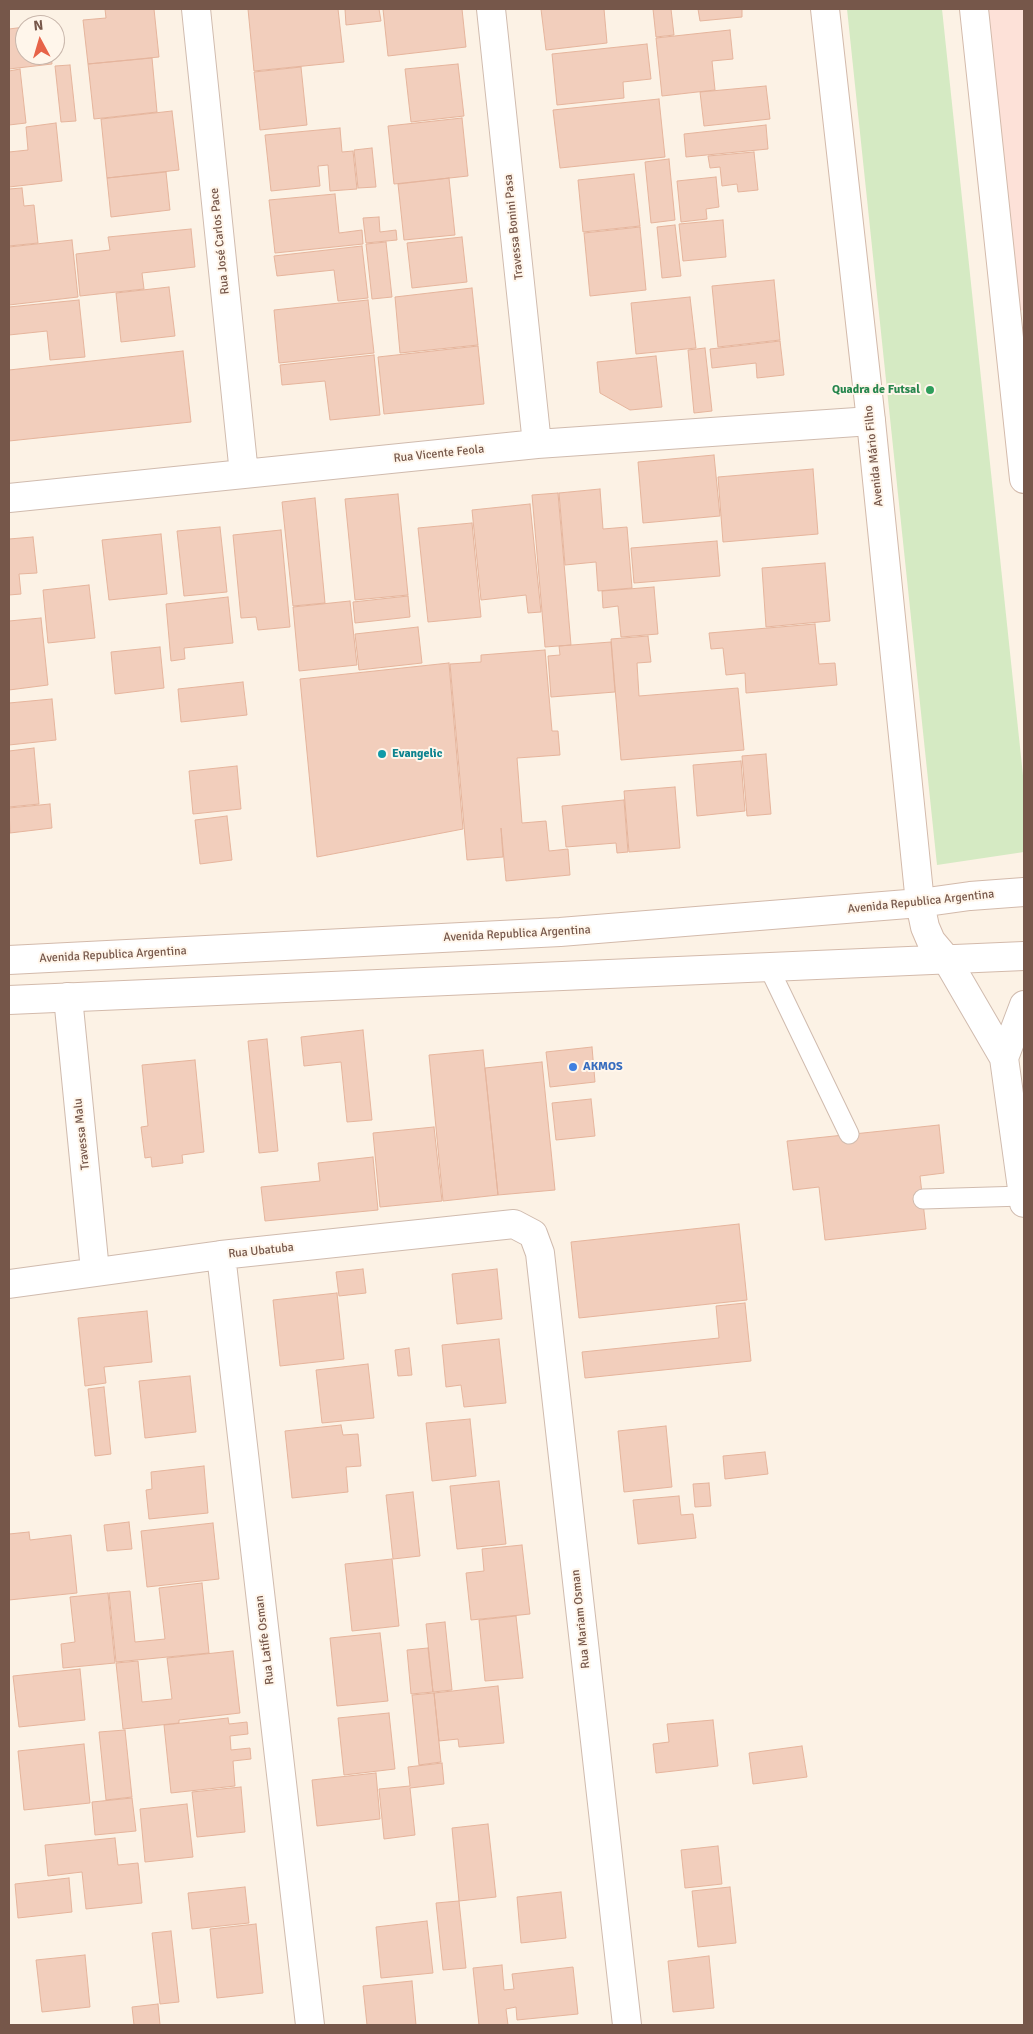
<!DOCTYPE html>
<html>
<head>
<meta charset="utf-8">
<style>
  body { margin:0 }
  #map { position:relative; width:1033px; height:2034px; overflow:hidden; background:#fcf2e5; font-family:Signika,sans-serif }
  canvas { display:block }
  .frame { position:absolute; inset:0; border:10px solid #76574a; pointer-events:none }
  .north { position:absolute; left:15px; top:15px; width:50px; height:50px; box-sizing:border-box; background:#fff6eb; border:1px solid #c8b6ab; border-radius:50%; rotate:354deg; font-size:14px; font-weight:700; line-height:20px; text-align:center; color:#76574a }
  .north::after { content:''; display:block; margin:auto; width:18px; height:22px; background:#e76349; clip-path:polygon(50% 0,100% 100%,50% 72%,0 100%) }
</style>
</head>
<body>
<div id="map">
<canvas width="1033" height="2034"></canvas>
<div class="frame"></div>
<div class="north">N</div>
</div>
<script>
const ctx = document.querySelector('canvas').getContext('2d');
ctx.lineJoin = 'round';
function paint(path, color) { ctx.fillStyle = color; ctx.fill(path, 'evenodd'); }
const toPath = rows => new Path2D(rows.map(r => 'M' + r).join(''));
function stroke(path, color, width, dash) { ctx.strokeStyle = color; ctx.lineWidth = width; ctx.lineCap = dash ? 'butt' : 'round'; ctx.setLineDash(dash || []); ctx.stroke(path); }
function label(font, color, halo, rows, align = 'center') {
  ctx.font = font + ' Signika,sans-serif'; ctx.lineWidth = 4; ctx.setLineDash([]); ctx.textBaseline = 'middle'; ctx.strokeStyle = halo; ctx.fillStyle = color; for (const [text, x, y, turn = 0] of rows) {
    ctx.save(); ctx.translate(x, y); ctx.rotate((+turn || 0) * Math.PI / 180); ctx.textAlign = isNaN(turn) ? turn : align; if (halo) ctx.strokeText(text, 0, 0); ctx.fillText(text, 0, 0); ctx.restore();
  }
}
paint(toPath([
  [987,9,1024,9,1024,310,1017,311]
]), '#fde1d8');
paint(toPath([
  [847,9,942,9,1024,785,1024,852,937,865]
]), '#d5eac3');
const building = toPath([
  [105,9,154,9,159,57,88,64,83,20,106,18,105,9],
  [248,9,338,9,344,62,254,71,248,9],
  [345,9,379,9,381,21,346,25,345,9],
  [383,9,462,9,466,47,388,56,383,9],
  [541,9,604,9,607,43,546,50,541,9],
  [653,9,671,9,674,35,656,37,653,9],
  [698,9,742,9,742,17,700,21,698,9],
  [25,27,25,55,51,55,52,64,9,69,9,29,25,27],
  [730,30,733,59,712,61,715,90,662,96,656,38,730,30],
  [647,44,651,79,623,82,624,98,557,105,552,54,647,44],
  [152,58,157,112,94,119,88,64,152,58],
  [458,64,464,116,411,122,405,69,458,64],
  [70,65,76,121,61,122,55,66,70,65],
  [301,67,307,125,260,130,254,72,301,67],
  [20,69,26,123,9,125,9,71,20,69],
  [766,86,770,119,704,126,700,92,766,86],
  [659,99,665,157,560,168,553,110,659,99],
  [172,111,179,170,107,178,101,119,172,111],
  [462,118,468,176,394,184,388,126,462,118],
  [56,123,62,181,9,187,9,152,28,150,26,127,56,123],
  [766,125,768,149,686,157,684,134,766,125],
  [340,128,342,152,353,151,357,189,330,191,328,165,318,166,320,186,271,191,265,135,340,128],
  [372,148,376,187,358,188,354,150,372,148],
  [754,152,758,190,738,192,737,184,722,186,720,167,710,168,708,156,754,152],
  [669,159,675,220,651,223,645,162,669,159],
  [166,172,170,210,111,217,107,178,166,172],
  [634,174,640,226,583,232,578,180,634,174],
  [716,177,719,207,706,209,707,219,681,222,677,181,716,177],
  [449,178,455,235,404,240,398,184,449,178],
  [22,188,24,206,34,205,38,243,9,246,9,189,22,188],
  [335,194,339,233,362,230,363,244,275,253,269,200,335,194],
  [379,217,380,232,396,230,397,240,366,243,363,218,379,217],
  [723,220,726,257,683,261,679,224,723,220],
  [675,225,681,276,662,278,657,227,675,225],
  [640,227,646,290,590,296,584,233,640,227],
  [191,229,195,267,142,273,144,289,80,296,76,254,110,250,108,237,191,229],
  [462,237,467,282,412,288,407,243,462,237],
  [72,240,78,297,9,305,9,247,72,240],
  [386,242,392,297,372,299,366,244,386,242],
  [362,246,368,298,338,301,334,270,277,276,274,256,362,246],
  [774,280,780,340,718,347,712,286,774,280],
  [169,287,175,336,121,342,116,293,169,287],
  [472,288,478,345,400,353,395,297,472,288],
  [690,297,696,348,636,354,631,303,690,297],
  [79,300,85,357,50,360,47,331,9,335,9,307,79,300],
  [368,300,374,353,279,363,274,310,368,300],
  [780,341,784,375,757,378,756,363,712,368,710,349,780,341],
  [478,346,484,404,384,414,378,357,478,346],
  [705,348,712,411,694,413,688,350,705,348],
  [183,351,191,422,9,441,9,370,183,351],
  [374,355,380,415,330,420,325,381,282,385,280,365,374,355],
  [656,356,662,407,630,410,600,393,597,362,656,356],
  [714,455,720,516,643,523,638,462,714,455],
  [813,469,818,534,723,542,718,477,813,469],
  [600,489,603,529,627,527,632,588,598,591,596,562,565,565,559,493,600,489],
  [558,493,571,645,545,647,532,495,558,493],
  [398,494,408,595,355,600,345,499,398,494],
  [315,498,325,603,293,606,282,502,315,498],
  [530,504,541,612,528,613,526,595,481,600,472,510,530,504],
  [472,523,481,617,428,622,418,528,472,523],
  [220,527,227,592,184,596,177,531,220,527],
  [281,530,290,627,258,630,256,617,241,618,233,535,281,530],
  [161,534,167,594,109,600,102,540,161,534],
  [33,537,37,573,19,574,21,594,9,595,9,539,33,537],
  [717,541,720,576,634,583,631,548,717,541],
  [825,563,830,621,766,627,762,568,825,563],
  [89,585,95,638,48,643,43,590,89,585],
  [654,587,658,634,621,637,618,606,603,608,602,591,654,587],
  [408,596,410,617,355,623,353,602,408,596],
  [228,597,233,643,184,648,185,659,171,661,166,604,228,597],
  [350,601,357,665,299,671,293,607,350,601],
  [41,618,48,685,9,690,9,621,41,618],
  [815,624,819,664,835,663,837,685,746,693,745,673,726,675,723,648,711,649,709,633,815,624],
  [418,627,422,663,359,670,355,634,418,627],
  [648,636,651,662,637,663,639,696,738,688,744,750,621,760,611,639,648,636],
  [611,642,615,692,551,697,548,656,560,655,559,646,611,642],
  [160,647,164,688,115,694,111,652,160,647],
  [545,650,552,731,558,731,560,755,517,758,522,823,546,821,549,851,568,849,570,875,506,881,501,828,503,857,467,860,450,664,481,662,481,655,545,650],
  [449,663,463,829,317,857,300,679,449,663],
  [243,682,247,715,181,722,178,689,243,682],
  [52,699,56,740,9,745,9,703,52,699],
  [34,748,39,804,9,807,9,751,34,748],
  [766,754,771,814,747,816,742,756,766,754],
  [741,761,745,811,697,816,693,765,741,761],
  [237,766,241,809,193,814,189,771,237,766],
  [675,787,680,848,629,852,624,791,675,787],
  [624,800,628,852,617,853,616,843,566,847,562,806,624,800],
  [50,804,52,828,10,833,9,808,50,804],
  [227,816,232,860,200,864,195,820,227,816],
  [363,1030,372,1120,347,1122,341,1062,304,1066,301,1037,363,1030],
  [267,1039,278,1151,259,1153,248,1041,267,1039],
  [592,1047,595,1082,550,1087,546,1052,592,1047],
  [483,1050,498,1195,443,1201,429,1055,483,1050],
  [195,1060,204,1152,182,1155,183,1163,152,1167,151,1157,145,1158,141,1127,148,1126,142,1065,195,1060],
  [542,1062,555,1190,498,1195,485,1068,542,1062],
  [591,1099,595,1136,556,1140,552,1103,591,1099],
  [939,1125,944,1173,920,1176,926,1229,825,1240,819,1187,793,1190,787,1141,939,1125],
  [434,1127,442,1201,380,1207,373,1133,434,1127],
  [373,1157,378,1210,265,1221,261,1187,320,1181,318,1163,373,1157],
  [739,1224,747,1300,579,1318,571,1242,739,1224],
  [363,1269,366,1293,339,1296,336,1272,363,1269],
  [497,1269,502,1319,457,1324,452,1274,497,1269],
  [337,1293,344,1359,280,1366,273,1300,337,1293],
  [745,1303,751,1361,585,1378,582,1352,719,1338,716,1306,745,1303],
  [147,1311,152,1362,104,1367,106,1383,85,1386,78,1318,147,1311],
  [499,1339,506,1403,464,1407,461,1385,446,1387,442,1345,499,1339],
  [409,1348,412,1375,398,1376,395,1350,409,1348],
  [368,1364,374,1418,322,1423,316,1370,368,1364],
  [190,1376,196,1432,145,1438,139,1381,190,1376],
  [104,1387,111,1454,95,1456,88,1389,104,1387],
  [470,1419,476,1476,432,1481,426,1423,470,1419],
  [341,1425,343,1435,358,1434,361,1466,346,1467,348,1492,292,1498,285,1431,341,1425],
  [666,1426,672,1487,624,1492,618,1431,666,1426],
  [765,1452,768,1474,725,1479,723,1456,765,1452],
  [204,1466,208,1513,149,1519,146,1490,152,1489,151,1472,204,1466],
  [499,1481,506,1544,457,1549,450,1486,499,1481],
  [709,1483,711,1506,695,1507,693,1484,709,1483],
  [413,1492,420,1556,393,1559,386,1495,413,1492],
  [679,1496,681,1515,693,1514,696,1538,638,1544,633,1500,679,1496],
  [129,1522,132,1549,107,1551,104,1525,129,1522],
  [213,1523,219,1579,147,1587,141,1531,213,1523],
  [29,1532,30,1540,71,1535,77,1593,9,1600,9,1534,29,1532],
  [522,1545,530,1614,471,1620,466,1573,484,1571,482,1549,522,1545],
  [392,1559,399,1626,352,1631,345,1564,392,1559],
  [202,1583,209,1653,116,1662,109,1593,130,1591,135,1642,165,1639,159,1588,202,1583],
  [108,1593,115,1663,63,1668,61,1644,75,1642,70,1597,108,1593],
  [516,1616,523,1678,485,1681,479,1620,516,1616],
  [445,1622,452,1690,433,1692,426,1624,445,1622],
  [380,1633,388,1701,337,1706,330,1638,380,1633],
  [428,1648,433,1692,411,1694,407,1650,428,1648],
  [233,1651,240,1713,179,1720,179,1723,123,1729,116,1663,138,1661,142,1702,172,1699,167,1658,233,1651],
  [80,1669,85,1720,19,1727,13,1676,80,1669],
  [498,1686,504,1743,459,1747,458,1739,439,1741,434,1693,498,1686],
  [434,1693,441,1762,419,1765,412,1695,434,1693],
  [389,1713,395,1769,344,1775,338,1718,389,1713],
  [228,1718,229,1724,247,1722,248,1734,230,1736,231,1750,250,1748,251,1759,233,1761,235,1786,171,1793,164,1725,228,1718],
  [713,1720,718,1766,656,1773,653,1744,669,1742,667,1724,713,1720],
  [125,1730,132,1797,106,1800,99,1732,125,1730],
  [84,1744,90,1803,24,1810,18,1751,84,1744],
  [802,1746,807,1777,753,1784,749,1753,802,1746],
  [442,1763,444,1784,410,1788,415,1835,384,1839,379,1789,410,1786,408,1767,442,1763],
  [376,1773,380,1819,317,1826,312,1780,376,1773],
  [241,1787,245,1832,197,1837,192,1792,241,1787],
  [132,1798,136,1831,95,1835,92,1802,132,1798],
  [187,1804,193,1857,145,1862,140,1809,187,1804],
  [488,1824,496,1897,459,1901,452,1828,488,1824],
  [115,1838,118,1865,138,1863,142,1903,86,1909,82,1872,48,1876,45,1845,115,1838],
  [718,1846,722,1884,685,1888,681,1850,718,1846],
  [69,1878,72,1912,18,1918,15,1884,69,1878],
  [245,1887,249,1923,192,1929,188,1893,245,1887],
  [730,1887,736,1943,698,1947,692,1891,730,1887],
  [561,1892,566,1938,521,1943,517,1897,561,1892],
  [459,1901,466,1968,443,1970,436,1903,459,1901],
  [427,1921,433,1973,381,1978,376,1927,427,1921],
  [256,1924,263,1993,217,1998,210,1929,256,1924],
  [171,1931,179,2002,160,2004,152,1933,171,1931],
  [85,1955,90,2007,42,2012,36,1960,85,1955],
  [709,1956,714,2008,673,2012,668,1961,709,1956],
  [502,1965,504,1990,514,1989,512,1974,573,1967,578,2014,517,2020,516,2007,506,2009,508,2025,479,2025,473,1968,502,1965],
  [412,1981,416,2025,367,2025,363,1986,412,1981],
  [158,2004,160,2025,134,2025,132,2007,158,2004]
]);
paint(building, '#f2cebc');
stroke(building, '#e5b49c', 1);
const lane = toPath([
  [769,968,849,1134],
  [923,1199,1023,1196]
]);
const street = toPath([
  [196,9,244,474],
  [491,9,537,444],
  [9,498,537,444,871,421],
  [947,960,1004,1058,1024,1203],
  [68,997,95,1271],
  [1004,1058,1024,1005],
  [221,1255,310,2025],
  [9,1284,221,1255,514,1224,533,1234,540,1253,627,2025]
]);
const secondary = toPath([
  [825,9,871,421,920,903,925,927,931,941,947,960],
  [974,9,1024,479],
  [9,960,560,932,920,903,970,896,1024,892],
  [9,1000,1024,956]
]);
stroke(lane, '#d0bbae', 21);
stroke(street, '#d0bbae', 30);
stroke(secondary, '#d3baab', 30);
stroke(lane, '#fff', 19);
stroke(street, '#fff', 28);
stroke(secondary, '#fff', 28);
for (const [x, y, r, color] of [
  [930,390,5,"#2e9e5b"],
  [382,754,5,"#0f9aa8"],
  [573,1067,5,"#3f7fe0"]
]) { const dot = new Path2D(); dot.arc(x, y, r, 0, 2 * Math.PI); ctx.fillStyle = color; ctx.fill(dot); stroke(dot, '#fff6eb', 2); }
label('12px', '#76574a', '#fff6eb', [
  ["Travessa Bonini Pasa",514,227,-96],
  ["Rua José Carlos Pace",220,241,-96],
  ["Rua Vicente Feola",439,454,-6],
  ["Avenida Mário Filho",874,456,-96],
  ["Avenida Republica Argentina",921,902,-6],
  ["Avenida Republica Argentina",517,934,-3],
  ["Avenida Republica Argentina",113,955,-3],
  ["Travessa Malu",82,1134,-96],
  ["Rua Ubatuba",261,1251,-6],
  ["Rua Mariam Osman",581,1619,-96],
  ["Rua Latife Osman",265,1640,-97]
]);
label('bold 12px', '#27864d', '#fff6eb', [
  ["Quadra de Futsal",920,390]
], 'right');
label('bold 12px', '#0d838f', '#fff6eb', [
  ["Evangelic",392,754]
], 'left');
label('bold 12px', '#366cbe', '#fff6eb', [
  ["AKMOS",583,1067]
], 'left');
</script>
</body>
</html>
